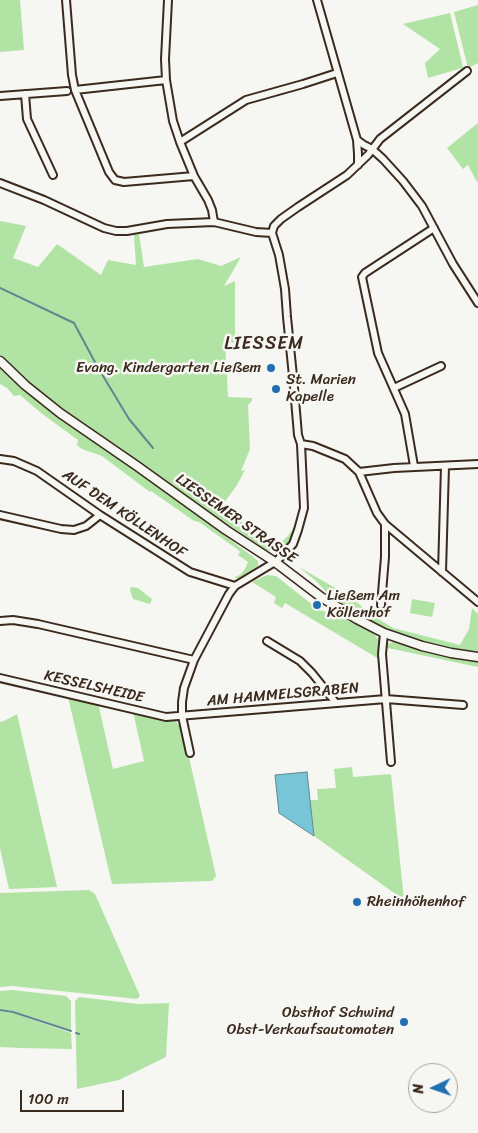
<!DOCTYPE html>
<html>
<head>
<meta charset="utf-8">
<style>
  body { margin:0 }
  #map { position:relative; width:478px; height:1133px; overflow:hidden; background:#f6f6f2; font-family:Sriracha,sans-serif }
  canvas { display:block }
  .north { position:absolute; left:408px; top:1063px; width:50px; height:50px; box-sizing:border-box; background:#f6f6f2; border:1px solid #aba49d; border-radius:50%; rotate:267deg; font-size:14px; font-weight:700; line-height:20px; text-align:center; color:#3b2a1e }
  .north::after { content:''; display:block; margin:auto; width:18px; height:22px; background:#1f6fb2; clip-path:polygon(50% 0,100% 100%,50% 72%,0 100%) }
  .scale { position:absolute; left:20px; top:1090px; width:104px; height:22px; box-sizing:border-box; border:2px solid #3b2a1e; border-top:0; padding-left:6px; font-size:15px; line-height:18px; white-space:nowrap; color:#3b2a1e; -webkit-text-stroke:4px #f6f6f2; paint-order:stroke }
</style>
</head>
<body>
<div id="map">
<canvas width="478" height="1133"></canvas>
<div class="north">N</div>
<div class="scale">100 m</div>
</div>
<script>
const ctx = document.querySelector('canvas').getContext('2d');
ctx.lineJoin = 'round';
function paint(path, color) { ctx.fillStyle = color; ctx.fill(path, 'evenodd'); }
const toPath = rows => new Path2D(rows.map(r => 'M' + r).join(''));
function stroke(path, color, width, dash) { ctx.strokeStyle = color; ctx.lineWidth = width; ctx.lineCap = dash ? 'butt' : 'round'; ctx.setLineDash(dash || []); ctx.stroke(path); }
function label(font, color, halo, rows, align = 'center') {
  ctx.font = font + ' Sriracha,sans-serif'; ctx.lineWidth = 5; ctx.setLineDash([]); ctx.textBaseline = 'middle'; ctx.strokeStyle = halo; ctx.fillStyle = color; for (const [text, x, y, turn = 0] of rows) {
    ctx.save(); ctx.translate(x, y); ctx.rotate((+turn || 0) * Math.PI / 180); ctx.textAlign = isNaN(turn) ? turn : align; if (halo) ctx.strokeText(text, 0, 0); ctx.fillText(text, 0, 0); ctx.restore();
  }
}
paint(toPath([
  [0,0,20,0,24,50,0,52],
  [478,5,478,63,468,68,454,12],
  [450,13,463,67,462,68,428,78,425,63,440,49,403,24],
  [478,123,478,181,477,182,468,165,463,169,447,148],
  [0,221,26,226,13,258,38,267,57,244,101,275,108,260,136,265,134,235,139,234,144,267,198,259,221,266,241,257,224,286,235,281,235,343,225,341,228,397,252,398,252,401,248,405,250,449,241,471,245,470,237,485,221,507,276,547,288,536,295,526,297,521,296,527,291,539,282,551,277,553,266,550,184,495,46,398,12,369,0,357],
  [0,368,26,392,181,503,252,556,258,561,258,566,239,578,235,578,235,577,240,575,245,569,248,562,238,555,240,552,237,549,199,522,194,521,151,491,150,492,102,456,82,449,77,445,78,440,41,413,20,395,14,396,7,388,0,384],
  [299,567,349,596,375,617,393,628,460,645,469,629,472,608,478,614,478,653,423,642,392,633,381,628,362,617,329,595,316,581],
  [267,575,276,576,319,610,337,614,374,634,378,639,379,659,285,603,282,608,274,603,276,597,252,582],
  [131,587,138,588,152,599,150,604,133,599,130,590],
  [412,599,435,603,432,617,410,613],
  [392,642,397,642,436,653,478,661,478,667,388,648,385,646],
  [68,697,98,703,113,769,144,761,133,711,175,721,181,727,184,743,188,753,216,876,212,881,112,884],
  [17,714,22,736,57,887,9,889,0,848,0,722,6,720],
  [352,767,353,777,391,774,404,900,314,836,310,800,318,800,317,789,336,788,334,769],
  [89,890,95,894,140,996,137,999,12,986,0,987,0,893],
  [12,990,66,996,71,1001,71,1030,13,1011,0,1009,0,991],
  [79,997,138,1004,169,1003,166,1057,119,1080,77,1089,75,1001],
  [0,1011,13,1013,71,1033,72,1049,22,1048,0,1047]
]), '#b1e3a4');
const water = toPath([
  [307,772,310,800,314,836,279,813,275,775,307,772]
]);
paint(water, '#79c5d8');
stroke(water, '#60878e', 1);
stroke(toPath([
  [0,288,74,323,97,366,129,419,153,448],
  [0,1010,13,1012,71,1031],
  [76,1033,79,1034]
]), '#60878e', 2);
const minor = toPath([
  [66,0,72,75,75,90,109,172,115,180,124,182,194,176],
  [168,0,165,59,166,80,173,121,180,142,194,176,208,200,212,210,214,222],
  [317,0,357,140,364,145,372,149,383,159,403,181,422,206,453,264,478,303],
  [75,90,166,80],
  [25,94,27,119,53,175],
  [0,96,67,91],
  [357,140,358,154,358,165],
  [180,142,246,100,303,84,337,73],
  [0,183,44,200,104,228,116,231,127,231,167,224,214,222,256,232,272,233],
  [394,388,441,366],
  [301,444,313,446,345,459,359,472,377,513,385,524,478,602],
  [0,459,14,461,37,471,100,515,190,572,235,586],
  [414,466,405,414,378,353,362,277,365,273,434,228],
  [359,472,394,468,478,464],
  [0,515,61,529,74,530,86,526,100,515],
  [442,572,445,466],
  [381,605,385,557,385,524],
  [0,621,13,620,38,624,194,660],
  [384,633,382,654,391,762],
  [267,641,300,661,312,673,336,703],
  [0,678,166,717,386,699,463,705],
  [190,753,182,716,182,702,184,688,194,660,229,594,235,586,275,562,282,556,293,544,298,530,304,508,301,444,298,435,293,376,287,317,285,289,279,255,272,233,274,226,281,219,298,207,347,175,368,155,380,139,467,71]
]);
const tertiary = toPath([
  [0,361,25,385,60,413,137,466,226,530,275,562,321,597,357,619,384,633,422,646,451,653,478,657]
]);
stroke(minor, '#3b2a1e', 10);
stroke(tertiary, '#3b2a1e', 11);
stroke(minor, '#f6f6f2', 6);
stroke(tertiary, '#f6f6f2', 8);
for (const [x, y, r, color] of [
  [271,368,5,"#1f6fb2"],
  [276,389,5,"#1f6fb2"],
  [317,605,5,"#1f6fb2"],
  [357,902,5,"#1f6fb2"],
  [404,1022,5,"#1f6fb2"]
]) { const dot = new Path2D(); dot.arc(x, y, r, 0, 2 * Math.PI); ctx.fillStyle = color; ctx.fill(dot); stroke(dot, '#f6f6f2', 2); }
label('15px', '#3b2a1e', '#f6f6f2', [
  ["Evang. Kindergarten Ließem",261,368,"right"],
  ["St. Marien",286,380],
  ["Kapelle",286,397],
  ["Ließem Am",327,596],
  ["Köllenhof",327,613],
  ["Rheinhöhenhof",367,902],
  ["Obsthof Schwind",394,1013,"right"],
  ["Obst-Verkaufsautomaten",394,1030,"right"]
], 'left');
label('15px', '#3b2a1e', '#f6f6f2', [
  ["AUF DEM KÖLLENHOF",124,514,34],
  ["LIESSEMER STRASSE",236,519,35],
  ["KESSELSHEIDE",94,687,13],
  ["AM HAMMELSGRABEN",283,695,-5]
]);
ctx.letterSpacing = '1px';
label('18px', '#3b2a1e', '#f6f6f2', [
  ["LIESSEM",264,344]
]);
ctx.letterSpacing = '0px';
</script>
</body>
</html>
